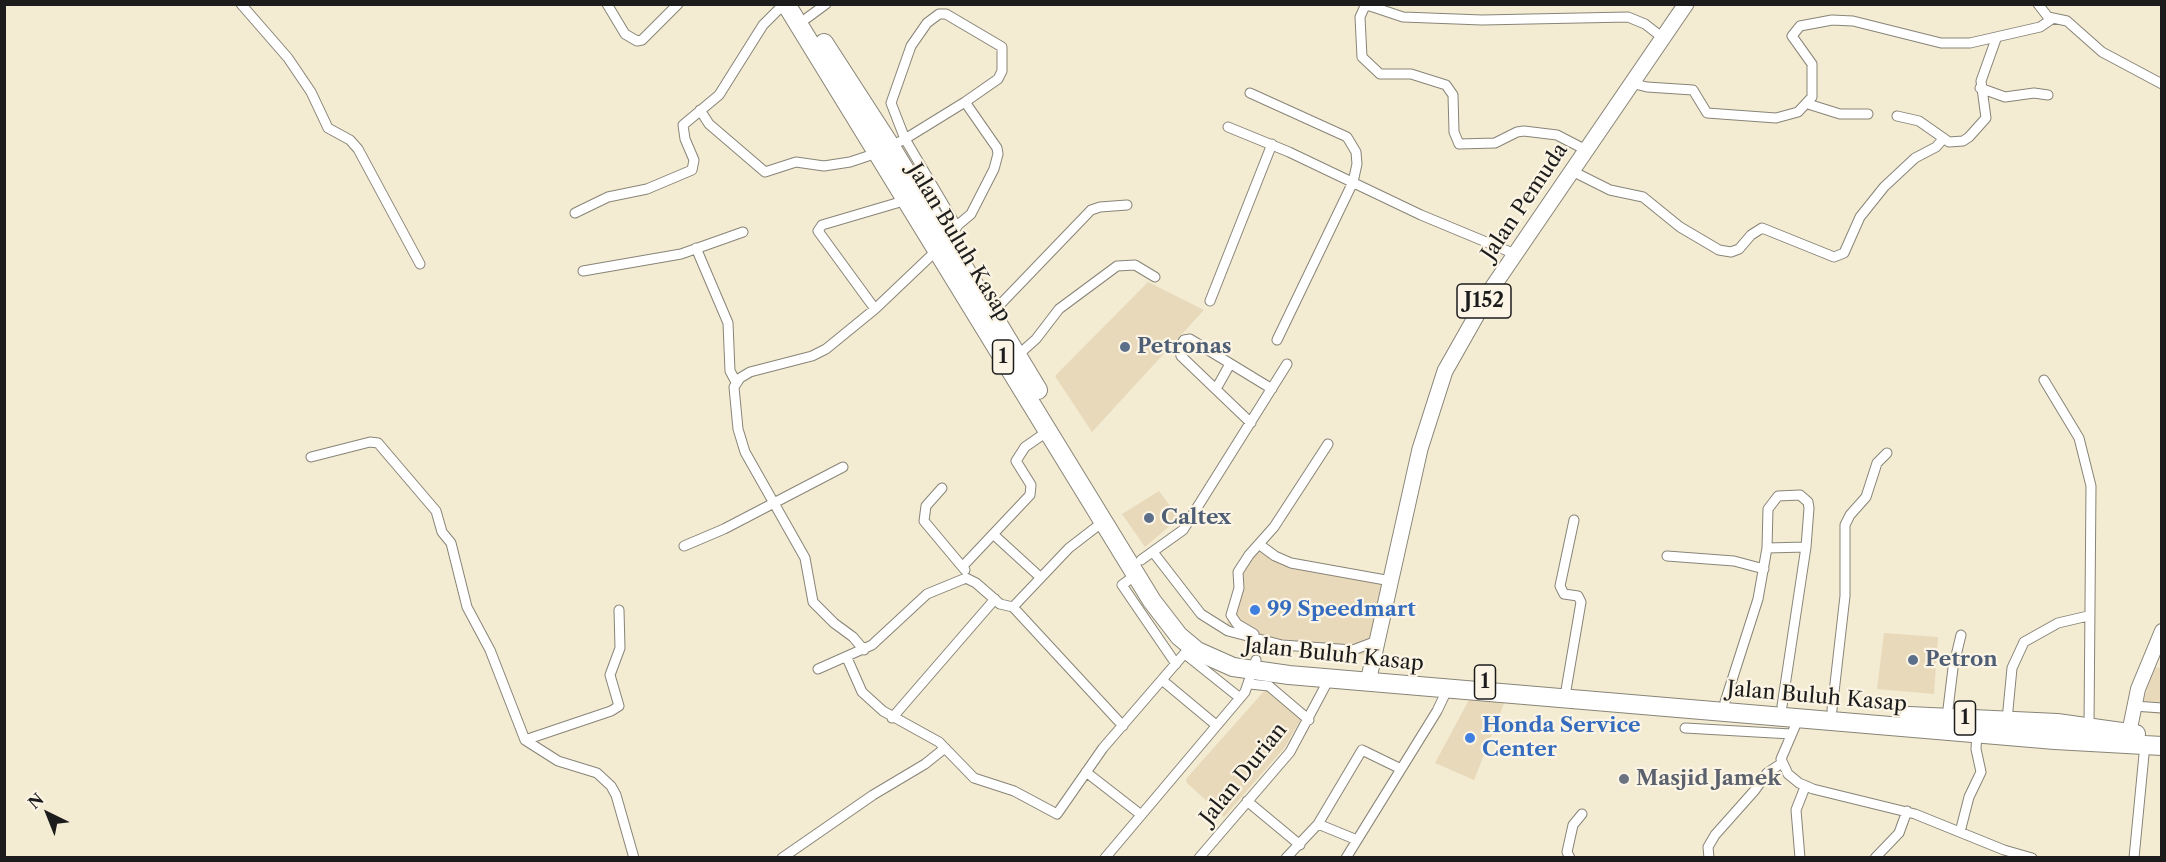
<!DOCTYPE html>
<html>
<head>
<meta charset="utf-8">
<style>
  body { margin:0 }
  #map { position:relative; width:2166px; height:862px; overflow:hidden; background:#f3ebd2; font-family:"Libre Caslon Text",serif }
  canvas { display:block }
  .frame { position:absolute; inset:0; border:6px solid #1c1c1c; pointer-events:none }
  .north { position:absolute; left:18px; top:784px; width:60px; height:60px; -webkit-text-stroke:4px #fcf5e5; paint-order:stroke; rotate:317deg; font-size:16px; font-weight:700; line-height:24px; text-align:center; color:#1c1c1c }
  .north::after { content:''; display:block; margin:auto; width:21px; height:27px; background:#1c1c1c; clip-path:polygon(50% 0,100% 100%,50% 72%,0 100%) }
</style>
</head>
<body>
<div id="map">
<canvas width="2166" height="862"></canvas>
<div class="frame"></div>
<div class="north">N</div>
</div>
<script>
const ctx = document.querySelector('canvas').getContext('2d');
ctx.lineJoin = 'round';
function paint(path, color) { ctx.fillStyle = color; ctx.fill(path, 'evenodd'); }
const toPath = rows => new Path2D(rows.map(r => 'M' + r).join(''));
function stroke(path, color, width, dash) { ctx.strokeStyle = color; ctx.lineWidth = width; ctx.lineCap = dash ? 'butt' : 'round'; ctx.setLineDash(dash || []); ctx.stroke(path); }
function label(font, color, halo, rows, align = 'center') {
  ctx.font = font + ' "Libre Caslon Text",serif'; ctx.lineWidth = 4.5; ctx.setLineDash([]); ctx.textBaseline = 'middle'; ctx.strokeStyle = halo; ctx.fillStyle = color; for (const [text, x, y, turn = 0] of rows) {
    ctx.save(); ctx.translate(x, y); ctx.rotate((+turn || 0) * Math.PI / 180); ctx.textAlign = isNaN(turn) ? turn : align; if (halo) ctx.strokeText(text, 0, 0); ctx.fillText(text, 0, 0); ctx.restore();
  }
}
paint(toPath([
  [1148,282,1204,310,1092,432,1055,376],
  [1159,491,1179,518,1145,547,1122,514],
  [1260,541,1275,553,1294,561,1389,577,1368,655,1282,649,1227,633,1228,611,1250,549],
  [1884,633,1938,637,1934,694,1877,689],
  [2154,667,2161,668,2161,714,2140,712],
  [1266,689,1301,719,1285,747,1224,817,1187,783,1186,779],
  [1470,698,1505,701,1474,780,1435,763]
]), '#e8d9ba');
const street = toPath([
  [241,4,288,58,311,92,328,128,350,140,358,149,420,264],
  [607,4,625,34,637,41,642,40,678,4],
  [1364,4,1403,17,1482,20,1628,17,1645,24,1663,38],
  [2038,4,2048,17,2067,21,2102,52,2162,84],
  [1365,6,1360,17,1362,57,1380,74,1411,74,1446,85,1453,95,1454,132,1459,144,1495,143,1517,132,1524,131,1557,135,1586,150],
  [807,18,826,4],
  [1631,83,1647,87,1693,90,1707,113,1776,118,1798,112,1812,97,1812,64,1792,36,1800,26,1832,20,1853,21,1941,43,1970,43,2040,27,2052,19],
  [1980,88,2005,97,2034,93,2048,95],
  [1250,93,1347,137,1356,152,1357,164,1353,182,1277,340],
  [1808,104,1840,114,1868,114],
  [700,110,709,124,765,172,796,162,824,166,850,162,877,153],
  [1897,116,1919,121,1949,142,1963,141,1969,137,1986,118,1981,81,1996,39],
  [1228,127,1289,152,1421,215,1515,254],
  [891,146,905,139,965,102,998,79,1002,71,1002,47,946,14,939,14,927,23,911,46,891,103,905,139,957,227],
  [1572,171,1610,190,1643,197,1680,227,1719,250,1731,252,1739,249,1751,235,1762,228,1834,257,1844,253,1860,217,1884,187,1915,158,1936,147,1943,139],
  [575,213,608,197,647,189,692,170,694,160,685,139,683,125,719,95,763,25,784,4],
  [952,230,971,214,994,169,998,154,997,148,965,102],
  [696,248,728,323,730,371,736,382],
  [583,271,681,254,743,232],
  [1210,301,1272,144],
  [875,309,818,231,822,225,907,200],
  [992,313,1091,210,1100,207,1127,205],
  [1017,356,1036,339,1059,309,1117,266,1135,265,1155,277],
  [2044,380,2079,438,2091,486,2089,726],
  [1216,389,1230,364],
  [1251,423,1181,356,1179,347,1184,340,1190,339,1272,389],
  [311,457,370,442,378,443,436,511,442,532,451,543,467,607,490,650,525,740,558,761,597,773,611,786,616,795,634,858],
  [942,488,926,506,924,521,965,570],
  [993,534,1040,577],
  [1260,545,1275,556,1291,563,1391,581],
  [684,546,724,529,843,467],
  [1767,548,1806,547],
  [1153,552,1201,614,1228,631,1282,645,1353,650,1377,641],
  [1667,556,1734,561,1764,569],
  [1141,560,1183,530,1287,364],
  [963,566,1030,495,1031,485,1016,461,1025,447,1048,431],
  [1137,574,1122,585,1176,664],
  [1013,607,1069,548,1104,521],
  [1254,634,1237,624,1231,615,1239,588,1238,572,1249,555,1274,527,1328,444],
  [864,650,853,637,834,623,813,602,805,558,745,452,738,429,734,387,740,378,750,372,812,356,826,349,875,309,937,250],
  [1185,654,1240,698],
  [847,658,862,692,883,711,939,742,974,778,1014,791,1057,814,1103,748,1191,646],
  [818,669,872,645,927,594,966,578,976,583,1000,604,1013,607,1123,726],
  [1162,680,1216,725],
  [1250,684,1269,686,1309,720],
  [1566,690,1581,602,1578,596,1564,594,1560,586,1574,520],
  [1725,702,1758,599,1767,548,1768,509,1778,496,1800,495,1808,502,1809,508,1806,547,1782,706],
  [2134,706,2162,708],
  [1832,710,1845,596,1845,525,1850,515,1866,497,1877,463,1887,453],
  [1799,717,1781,759,1788,774,1799,783,1813,789,1915,814,2004,850,2032,858],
  [1947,717,1953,668,1961,635],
  [892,718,995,599],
  [2007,720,2012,668,2024,642,2058,623,2088,616],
  [1685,728,1791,734],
  [525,740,611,711,619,706,610,675,620,648,619,610],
  [1086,772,1140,814],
  [1247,801,1300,845],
  [1318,824,1357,840],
  [1960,832,1969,797,1981,772,1976,749,1977,733],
  [782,858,873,795,925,764,945,748],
  [1105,858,1245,692,1256,660],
  [1199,858,1290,752,1329,679],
  [1286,858,1318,824,1362,750,1401,769],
  [1346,858,1437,711,1447,690],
  [1570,858,1567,852,1573,825,1582,814],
  [1709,858,1708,847,1715,835,1755,790,1767,773,1782,763],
  [1800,858,1796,810,1805,787],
  [1875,858,1899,833,1907,811],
  [2134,858,2145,744]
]);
const secondary = toPath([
  [2129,733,2138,689,2162,631]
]);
const primary = toPath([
  [1368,682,1420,449,1445,371,1492,288,1686,4]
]);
const highway = toPath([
  [786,4,1152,601,1179,636,1197,651,1233,667,1289,675,2055,740,2162,746],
  [824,43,888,142,1038,390],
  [1909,716,2057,723,2136,734]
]);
stroke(street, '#888477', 11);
stroke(secondary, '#888477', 16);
stroke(primary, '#888477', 17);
stroke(highway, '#888477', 20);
stroke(street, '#fff', 9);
stroke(secondary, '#fff', 14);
stroke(primary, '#fff', 15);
stroke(highway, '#fff', 18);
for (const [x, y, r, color] of [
  [1125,347,6,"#5c6f8a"],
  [1149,518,6,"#5c6f8a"],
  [1255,610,6,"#3f7fe0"],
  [1913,660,6,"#5c6f8a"],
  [1470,738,6,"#3f7fe0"],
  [1624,779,6,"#6b7280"]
]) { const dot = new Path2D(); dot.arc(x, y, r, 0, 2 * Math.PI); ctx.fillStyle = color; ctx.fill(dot); stroke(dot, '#fcf5e5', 2); }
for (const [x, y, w] of [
  [1484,301,54],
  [1003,357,21],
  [1485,682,21],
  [1965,718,21]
]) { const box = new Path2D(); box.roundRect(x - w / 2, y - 17, w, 34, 4.5); ctx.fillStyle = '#fcf5e5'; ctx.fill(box); stroke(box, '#1c1c1c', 1.5); }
label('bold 20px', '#1c1c1c', null, [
  ["J152",1484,301],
  ["1",1003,357],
  ["1",1485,682],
  ["1",1965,718]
]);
label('21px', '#1c1c1c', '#fcf5e5', [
  ["Jalan Pemuda",1525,202,-56],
  ["Jalan Buluh Kasap",959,243,59],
  ["Jalan Buluh Kasap",1334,655,6],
  ["Jalan Buluh Kasap",1817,697,5],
  ["Jalan Durian",1244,774,-51]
]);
label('bold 21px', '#4e5e75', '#fcf5e5', [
  ["Petronas",1137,347],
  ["Caltex",1161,518],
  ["Petron",1925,660]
], 'left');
label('bold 21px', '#366cbe', '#fcf5e5', [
  ["99 Speedmart",1267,610],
  ["Honda Service",1482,726],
  ["Center",1482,750]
], 'left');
label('bold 21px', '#5b616d', '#fcf5e5', [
  ["Masjid Jamek",1636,779]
], 'left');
</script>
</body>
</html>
